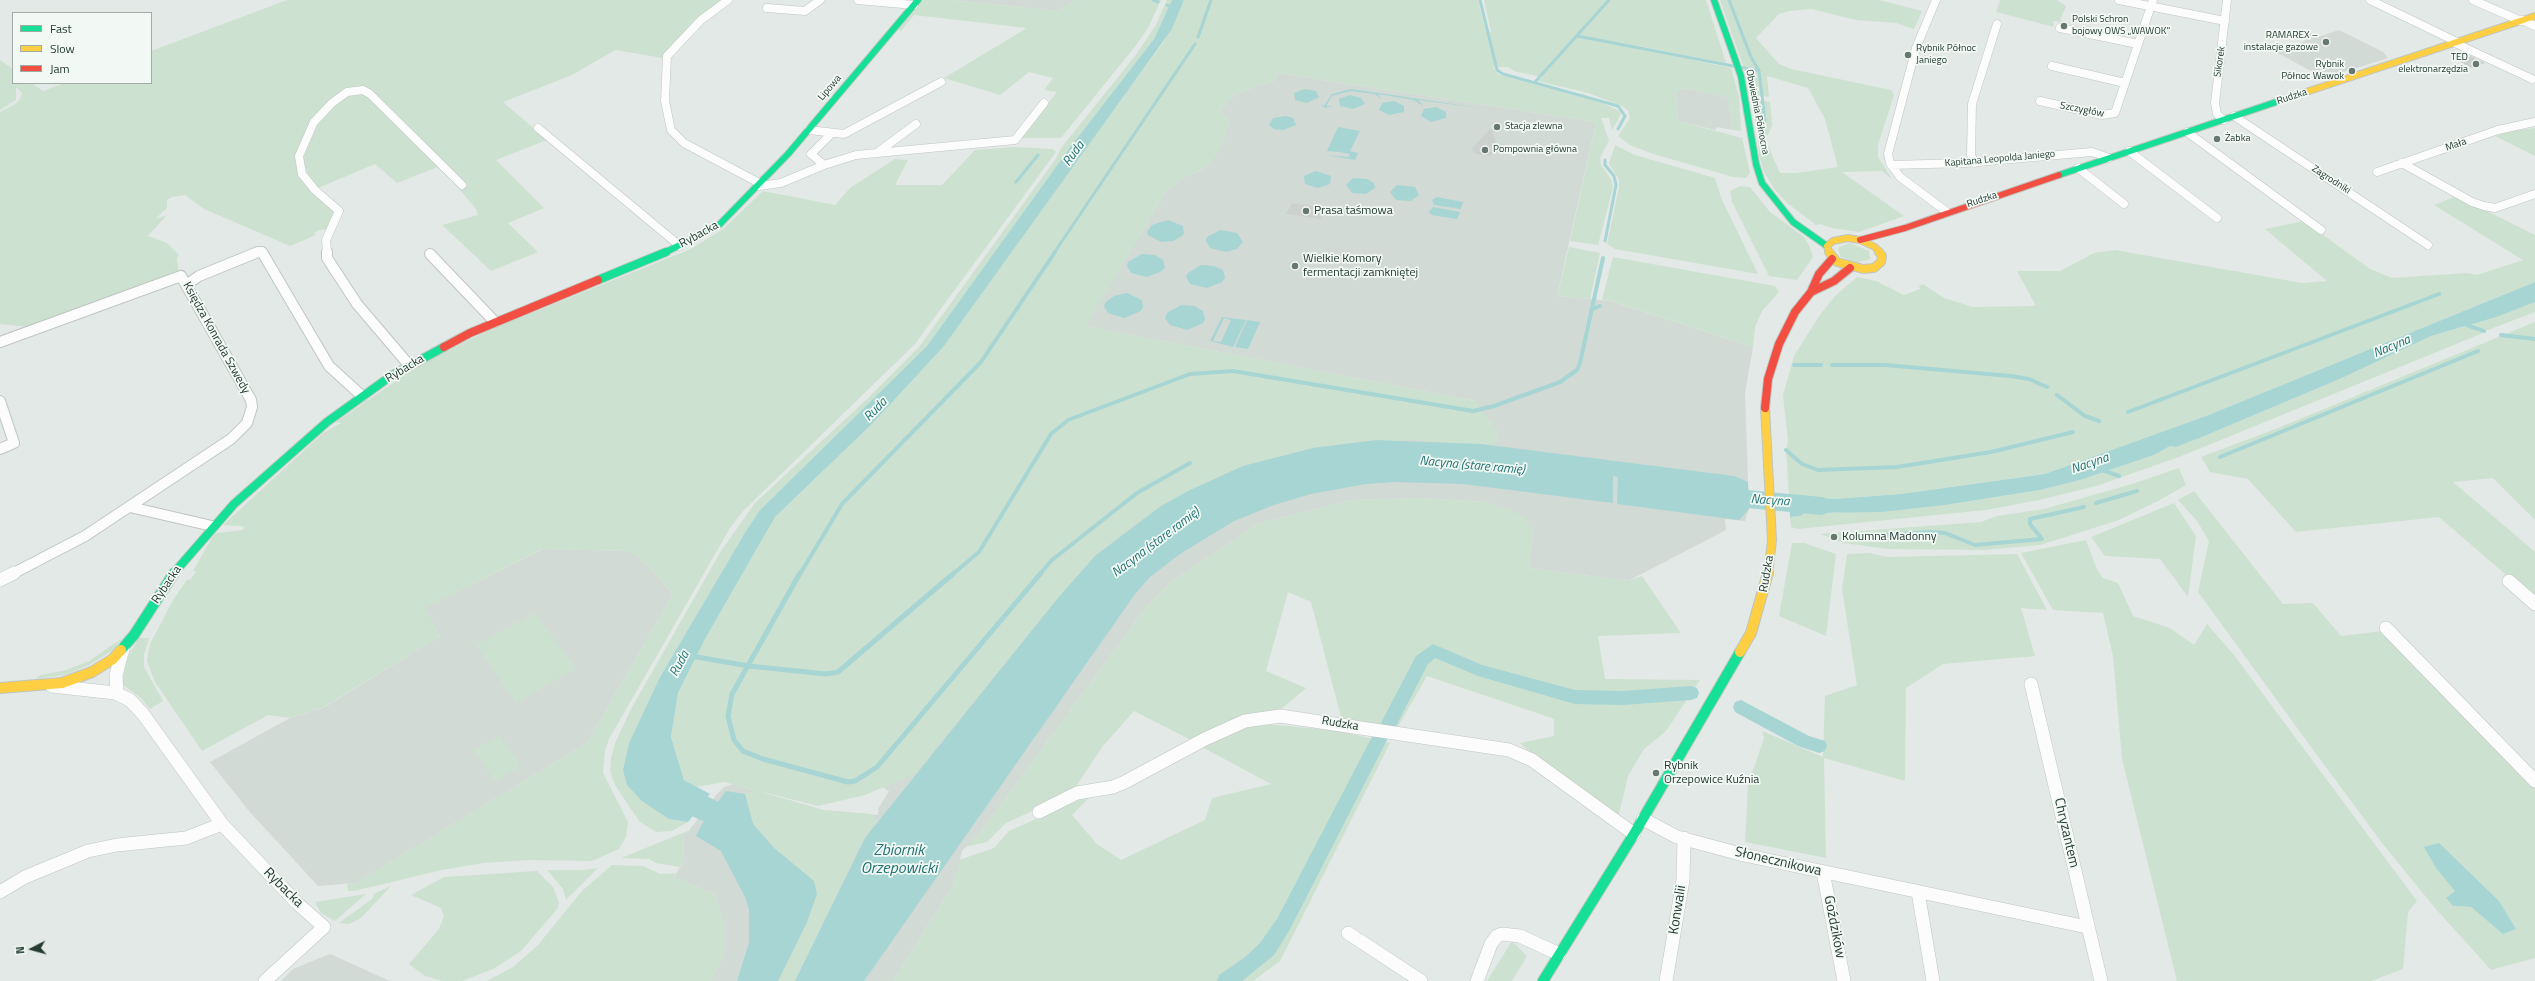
<!DOCTYPE html>
<html>
<head>
<meta charset="utf-8">
<style>
  body { margin:0 }
  #map { position:relative; width:2535px; height:981px; overflow:hidden; background:#e3e9e6; font-family:"Titillium Web",sans-serif }
  canvas { display:block }
  .legend { position:absolute; left:12px; top:12px; width:140px; height:72px; box-sizing:border-box; background:#f2f8f4; border:1px solid #9faca6; margin:0; padding:5px 7px; list-style:none; font-size:12px; color:#233b30 }
  .legend li { display:flex; align-items:center; gap:8px; height:20px }
  .legend b { width:20px; border:1px solid #9faca6 }
  .north { position:absolute; left:12px; top:929px; width:40px; height:40px; -webkit-text-stroke:3px #f2f8f4; paint-order:stroke; rotate:264deg; font-size:11px; font-weight:700; line-height:16px; text-align:center; color:#233b30 }
  .north::after { content:''; display:block; margin:auto; width:14px; height:18px; background:#233b30; clip-path:polygon(50% 0,100% 100%,50% 72%,0 100%) }
</style>
</head>
<body>
<div id="map">
<canvas width="2535" height="981"></canvas>
<ul class="legend">
<li><b style="height:5px;background:#16e098"></b>Fast</li>
<li><b style="height:5px;background:#ffcf43"></b>Slow</li>
<li><b style="height:5px;background:#f24e42"></b>Jam</li>
</ul>
<div class="north">N</div>
</div>
<script>
const ctx = document.querySelector('canvas').getContext('2d');
ctx.lineJoin = 'round';
function paint(path, color) { ctx.fillStyle = color; ctx.fill(path, 'evenodd'); }
const toPath = rows => new Path2D(rows.map(r => 'M' + r).join(''));
function stroke(path, color, width, dash) { ctx.strokeStyle = color; ctx.lineWidth = width; ctx.lineCap = dash ? 'butt' : 'round'; ctx.setLineDash(dash || []); ctx.stroke(path); }
function label(font, color, halo, rows, align = 'center') {
  ctx.font = font + ' "Titillium Web",sans-serif'; ctx.lineWidth = 3.5; ctx.setLineDash([]); ctx.textBaseline = 'middle'; ctx.strokeStyle = halo; ctx.fillStyle = color; for (const [text, x, y, turn = 0] of rows) {
    ctx.save(); ctx.translate(x, y); ctx.rotate((+turn || 0) * Math.PI / 180); ctx.textAlign = isNaN(turn) ? turn : align; if (halo) ctx.strokeText(text, 0, 0); ctx.fillText(text, 0, 0); ctx.restore();
  }
}
paint(toPath([
  [951,0,1077,0,1057,11],
  [2304,30,2318,37,2339,30,2383,52,2388,58,2324,78,2274,51,2306,41,2291,33],
  [1277,73,1596,122,1557,296,1611,301,1753,347,1745,393,1749,509,1745,521,1725,519,1726,530,1628,581,1529,568,1533,530,1488,502,1418,498,1352,500,1259,523,1170,583,1147,606,981,832,962,851,954,884,893,981,711,981,724,954,724,924,714,894,674,877,683,862,684,837,716,795,724,787,733,784,823,810,877,815,879,811,878,809,889,791,877,784,1139,464,1475,401,1085,326,1165,193,1186,176,1204,169,1222,145,1229,121,1220,111,1235,94,1275,80],
  [1682,88,1728,97,1733,130,1717,127,1715,130,1678,121,1676,93],
  [543,549,631,551,648,566,673,594,587,743,356,883,318,886,249,811,210,762,290,718,323,708,440,636,424,608],
  [330,954,390,981,281,981,293,969]
]), '#d2dad5');
paint(toPath([
  [287,0,726,0,668,50,663,58,615,50,572,75,503,102,547,140,496,160,544,208,508,223,538,252,491,271,456,238,442,225,478,215,476,209,460,190,465,186,362,88,317,115,297,163,335,213,327,229,318,230,314,233,316,235,290,246,204,209,185,195,172,197,167,200,167,208,155,219,167,215,148,236,167,243,179,255,177,258,179,273,30,327,0,324,0,112,15,104,20,99,22,93,16,87,16,100,0,110,0,60,13,69,13,83,31,83,43,91,65,83,151,83,151,51],
  [923,0,951,0,1057,11,1077,0,1161,0,1149,26,1137,44,1061,138,1021,138,1057,92,1044,90,1053,78,1029,72,1000,95,944,78,1027,28,914,15,901,31,898,30],
  [1167,0,1172,0,1154,39,1071,146,927,346,760,510,746,531,660,677,629,743,623,770,669,819,688,822,672,831,656,832,639,821,615,785,610,771,611,758,615,743,631,709,721,551,755,503,867,399,919,347,1055,160,1061,148,1135,56,1156,25],
  [1184,0,1478,0,1486,32,1491,32,1484,0,1706,0,1726,63,1639,46,1639,49,1731,68,1739,97,1741,131,1733,130,1728,97,1682,88,1676,93,1678,121,1742,138,1750,173,1746,178,1733,177,1650,153,1630,145,1618,136,1630,118,1628,110,1620,105,1588,93,1538,81,1543,77,1517,72,1507,67,1493,67,1498,74,1504,76,1601,103,1618,110,1621,114,1612,130,1609,118,1601,118,1609,141,1600,158,1601,165,1611,179,1613,187,1598,245,1570,241,1596,122,1277,73,1275,80,1235,94,1220,111,1229,121,1222,145,1216,156,1204,169,1186,176,1165,193,1086,326,1475,401,1498,431,1495,446,1411,440,1341,444,1244,466,1181,495,1139,521,1095,556,1058,598,915,774,865,795,818,806,724,782,697,787,684,780,671,737,678,693,705,639,775,517,874,422,944,346,1072,166,1160,47,1172,29],
  [1720,0,1879,0,1922,11,1914,29,1896,23,1856,20,1811,9,1789,11,1779,14,1756,38,1779,64,1791,69,1891,90,1894,95,1878,145,1878,157,1892,179,1882,171,1842,172,1904,216,1859,232,1832,228,1820,224,1816,225,1786,202,1775,190,1764,172,1759,156,1758,140,1766,141,1780,173,1796,173,1838,167,1825,119,1808,88,1767,76,1769,97,1753,94],
  [2000,0,2057,0,2066,6,2060,20,2065,22,2053,21,2054,27,1996,12],
  [361,92,371,100,438,167,397,183,375,164,318,188,308,175,303,161,310,133,322,116,347,94],
  [1754,100,1770,102,1772,125,1768,135,1758,134,1752,103],
  [2535,128,2535,156,2495,136,2512,131],
  [1615,145,1635,155,1715,178,1722,200,1758,274,1615,249,1607,244,1619,187,1619,180,1609,164],
  [1014,147,1053,149,1056,152,915,344,743,511,730,528,609,739,605,751,603,773,628,822,626,837,619,849,592,861,530,860,483,863,442,870,354,891,348,891,347,884,356,883,587,743,673,594,648,566,631,551,542,549,425,608,440,636,322,708,290,718,268,715,202,751,155,682,147,661,150,644,173,600,187,580,191,579,196,571,193,571,213,536,217,533,243,530,244,527,240,526,223,525,322,434,341,423,336,422,418,366,489,330,691,249,723,229,763,191,835,205,850,188,895,159,908,160,895,185,942,185,975,150],
  [1740,186,1750,187,1770,212,1804,237,1809,245,1813,257,1797,280,1769,276,1732,202,1730,191],
  [2457,196,2535,235,2535,282,2206,416,2045,474,1901,494,1834,499,1789,496,1786,450,1788,442,1783,395,1794,356,1819,316,1835,296,1857,277,1876,281,1904,295,1920,289,1919,286,1923,284,1944,298,1973,307,2036,306,2017,271,2060,271,2094,253,2115,250,2302,283,2327,281,2265,229,2304,221,2370,269,2392,278,2467,273,2477,275,2523,260,2434,205],
  [1850,243,1869,251,1870,259,1856,263,1841,257,1838,250,1839,247],
  [1569,247,1600,253,1590,299,1557,296],
  [1613,257,1775,286,1779,292,1762,311,1755,327,1753,347,1612,301,1602,300],
  [2535,302,2535,312,2488,330,2472,324],
  [2535,322,2535,520,2493,478,2453,482,2535,552,2535,600,2439,517,2296,532,2248,479,2210,472,2201,457,2278,428],
  [2466,326,2483,333,2179,457,2096,486,2039,500,1986,510,1798,529,1791,527,1790,517,1800,516,1805,513,1820,514,1945,505,2040,490,2080,480,2154,455,2170,446,2176,447,2202,437,2342,378,2431,336],
  [2179,468,2186,485,2158,501,2119,520,2040,545,1985,550,1888,549,1844,543,1820,534,1981,522,1997,516,2044,509,2132,484],
  [2194,491,2283,604,2313,603,2341,636,2383,631,2535,788,2535,958,2491,970,2435,908,2382,843,2311,747,2198,592,2209,541,2197,521,2178,500],
  [2455,891,2503,934,2471,907,2453,906,2446,898],
  [1418,498,1488,502,1523,516,1533,530,1529,568,1628,581,1642,576,1681,633,1598,636,1605,679,1700,680,1666,731,1644,749,1628,776,1618,819,1542,763,1520,743,1554,736,1554,719,1537,713,1427,676,1396,730,1342,721,1311,602,1288,592,1266,671,1306,688,1279,711,1253,713,1231,721,1193,741,1134,711,1103,746,1075,788,1046,805,1006,823,987,842,965,847,981,832,1147,606,1170,583,1259,523,1352,500],
  [2174,503,2196,536,2188,597,2160,559,2105,556,2091,537],
  [2086,540,2097,570,2103,578,2118,583,2133,616,2170,628,2194,645,2207,624,2234,655,2417,901,2408,912,2403,969,2371,981,2177,981,2122,759,2113,656,2103,613,2053,610,2021,553],
  [1792,543,1804,543,1836,554,1826,636,1779,616],
  [1869,553,1888,557,2017,554,2047,610,2021,608,2035,656,1943,664,1906,688,1905,781,1824,758,1826,858,1745,842,1748,785,1764,738,1762,731,1823,757,1825,696,1857,685,1842,589,1847,554],
  [535,613,576,668,516,703,476,645],
  [139,638,149,638,144,654,144,667,163,701,150,709,141,698,122,684,127,658],
  [121,639,113,650,91,664,65,675,36,679,40,675,66,670,89,661],
  [1265,724,1340,731,1390,743,1280,961,1253,981,893,981,954,884,959,860,994,848,1009,831,1093,794,1072,815,1097,844,1121,860,1205,820,1212,798,1271,784,1200,746,1231,731],
  [500,735,521,766,495,782,474,750],
  [755,790,823,810,871,814,878,820,865,838,854,859,795,981,778,981,807,922,814,881,774,848,753,824,745,794],
  [690,830,684,837,683,862,680,867,656,863,649,859,621,858],
  [612,865,643,866,660,874,676,873,674,877,714,894,724,924,724,954,711,981,487,981,513,967,538,945,582,891],
  [598,868,566,900,563,889,547,870,582,870],
  [537,871,553,887,559,903,558,908,521,951,493,969,462,981,442,981,425,976,409,964,439,929,444,916,441,908,411,895,444,877],
  [391,886,361,918,349,924,339,923,372,899,374,894],
  [366,894,335,921,321,913,315,902],
  [1512,941,1527,956,1512,981,1487,981]
]), '#cde1d0');
paint(toPath([
  [1172,0,1184,0,1172,29,944,346,874,422,775,517,705,639,678,693,671,737,684,780,710,794,688,822,669,819,642,801,627,785,623,770,629,743,660,677,746,531,760,510,927,346,1071,146,1154,39],
  [1305,89,1316,91,1319,97,1307,103,1295,100,1294,93],
  [1351,89,1358,90,1487,109,1418,100,1423,106,1414,100,1378,94,1382,100,1375,94,1350,91,1332,96,1326,106,1333,106,1325,108,1319,103,1324,106,1332,94],
  [1350,95,1361,98,1365,104,1353,109,1340,106,1339,99],
  [1394,101,1404,106,1404,112,1389,115,1379,110,1382,103],
  [1436,107,1446,112,1446,118,1431,122,1421,116,1424,109],
  [1286,116,1293,118,1296,125,1313,127,1296,125,1283,130,1274,129,1269,125,1273,118],
  [1338,127,1360,131,1350,151,1358,153,1355,160,1325,155,1348,157,1350,154,1339,152,1339,150,1338,152,1327,151],
  [1316,171,1331,176,1330,184,1318,188,1305,184,1304,176],
  [1353,178,1367,179,1374,183,1375,188,1366,194,1352,193,1346,185],
  [1397,185,1415,187,1419,195,1411,201,1396,200,1390,192],
  [1437,197,1463,202,1461,209,1434,205,1432,200],
  [1433,207,1460,212,1457,219,1431,215,1431,213,1428,213],
  [1168,220,1183,226,1184,233,1182,236,1173,241,1161,242,1148,235,1147,232,1152,225],
  [1220,230,1237,233,1243,242,1237,249,1226,252,1210,248,1206,241,1207,237],
  [1142,254,1155,255,1163,260,1165,267,1162,271,1147,277,1131,273,1127,266,1128,262],
  [1201,265,1214,266,1223,270,1225,278,1222,282,1207,288,1190,284,1186,277,1188,273],
  [2535,282,2535,302,2496,317,2431,336,2342,378,2202,437,2176,447,2170,446,2154,455,2080,480,2040,490,1945,505,1881,512,1805,513,1800,516,1790,517,1789,496,1834,499,1901,494,2045,474,2206,416],
  [1127,293,1142,300,1143,307,1141,311,1124,318,1108,313,1104,306,1106,302,1114,296],
  [1181,305,1194,306,1203,311,1205,319,1203,323,1187,330,1170,325,1165,318,1167,313],
  [1222,317,1246,320,1233,347,1210,341],
  [1224,318,1231,320,1221,342,1213,341],
  [1247,320,1260,322,1248,349,1235,347],
  [1376,440,1481,444,1734,476,1748,482,1749,509,1739,520,1617,504,1618,477,1613,476,1613,503,1463,484,1395,482,1366,484,1311,494,1274,505,1234,521,1180,554,1150,577,1135,594,864,981,795,981,865,838,1058,598,1095,556,1161,506,1188,491,1243,466,1313,448],
  [726,791,745,794,753,824,774,848,814,881,817,894,807,922,778,981,737,981,749,943,749,909,745,897,721,851,696,836,702,824],
  [2439,843,2499,901,2516,929,2503,934,2471,907,2453,906,2446,898,2455,891,2436,868,2424,847]
]), '#a6d5d4');
stroke(toPath([
  [1153,0,1158,2],
  [1480,0,1497,70,1503,74,1618,106,1625,116,1618,129],
  [1729,0,1751,57,1759,71,1765,121],
  [1167,5,1169,6],
  [1577,36,1759,71],
  [1198,37,1211,0],
  [1535,82,1609,0],
  [1605,160,1605,165,1614,176,1616,185,1605,241],
  [1016,182,1038,155],
  [1054,253,1195,44]
]), '#a6d5d4', 3);
stroke(toPath([
  [1592,309,1600,306],
  [2464,324,2484,331],
  [2501,335,2535,339],
  [1794,365,1821,365],
  [1832,365,1885,365,2011,376,2029,379,2047,387],
  [2057,395,2085,416,2099,421],
  [2128,412,2439,294],
  [1786,450,1802,464,1818,470,1897,467,1991,452,2073,432],
  [2220,457,2478,351],
  [2102,470,2119,476],
  [2096,503,2137,491],
  [1851,537,1931,532,1945,533,1975,545,2042,539,2030,524,2030,519,2084,507],
  [800,574,842,504,981,362,1055,252],
  [953,574,979,552,1051,434,1068,420,1190,374,1233,371,1473,411,1494,406,1560,382,1577,370,1580,363,1603,258],
  [1040,574,1052,560,1137,493,1190,463]
]), '#a6d5d4', 4);
stroke(toPath([
  [800,573,732,694,728,716,734,740,743,751,763,759,848,782,855,781,877,767,1041,573],
  [691,656,749,666,826,674,838,672,954,573]
]), '#a6d5d4', 5);
paint(toPath([
  [1433,644,1482,665,1575,690,1623,691,1691,686,1697,688,1699,693,1697,698,1691,700,1623,705,1575,704,1478,676,1435,658,1428,664,1395,728,1389,730,1383,728,1381,723,1416,656,1433,644],
  [1741,700,1809,736,1825,741,1827,746,1825,751,1819,753,1798,746,1735,712,1733,707,1735,702,1741,700],
  [1380,731,1386,733,1388,738,1289,931,1274,955,1242,981,1217,981,1219,975,1244,958,1260,943,1277,919,1374,733,1380,731]
]), '#a6d5d4');
paint(toPath([
  [1715,487,1822,497,1831,500,1834,506,1831,512,1822,515,1715,505,1706,502,1703,496,1706,490,1715,487],
  [670,779,721,803,726,812,721,821,711,825,660,801,655,792,660,783,670,779]
]), '#a6d5d4');
paint(toPath([
  [2471,56,2485,63,2472,68,2458,61],
  [1491,128,1498,151,1488,156,1476,154,1471,149],
  [1292,203,1325,208,1320,219,1286,214]
]), '#ccd1cf');
const streetFar2 = toPath([
  [728,0,701,20,667,56,665,101,671,130,684,143,761,184],
  [858,0,914,5],
  [1936,0,1916,48,1888,154,1890,163,1900,177,1947,212],
  [2119,0,2225,21],
  [2370,0,2457,42],
  [2473,0,2521,21],
  [767,8,805,11,820,0],
  [2522,20,2535,26],
  [2060,28,2138,44],
  [2455,43,2532,79],
  [2052,66,2125,83],
  [2040,101,2102,115,2115,113,2153,0],
  [2234,116,2428,245],
  [2224,120,2217,114,2215,103,2227,0],
  [538,128,680,246],
  [809,130,844,134,941,82],
  [2187,132,2321,230],
  [2129,151,2217,218],
  [878,152,916,124],
  [1975,163,1971,155,1972,104,1997,24],
  [2402,163,2472,202,2484,206,2495,208,2535,194],
  [824,165,811,154,832,133],
  [1891,165,1966,163,2092,152,2109,158],
  [2078,168,2124,204],
  [2377,172,2498,130,2535,122],
  [759,186,781,183,824,165,856,155,1015,140,1044,103],
  [256,253,261,251,262,253],
  [327,253,326,240,339,211,315,190,302,174,299,156,314,122,332,103,347,92,363,90,370,94,462,185]
]);
const streetFar1 = toPath([
  [262,252,329,366,362,396],
  [327,252,327,258,357,304,409,365],
  [430,254,495,322],
  [186,285,199,276,258,252],
  [0,342,181,276,251,400,252,407,247,423,231,439,85,536,12,574],
  [0,401,14,443,0,449],
  [130,507,212,526]
]);
const street = toPath([
  [0,580,14,573],
  [2509,581,2535,604],
  [2386,628,2535,781],
  [2031,684,2101,981],
  [52,686,115,693,130,700,143,714,222,824,297,903,324,927,265,981],
  [117,694,116,675,123,649],
  [1039,812,1077,793,1113,787,1125,782,1205,739,1245,721,1280,716,1509,750,1532,760,1634,834],
  [1643,819,1677,837,1744,855,2087,927],
  [1823,872,1844,981],
  [0,892,25,877,88,851,117,845,186,838,222,824],
  [1918,892,1933,981],
  [1348,933,1421,981],
  [1477,981,1491,944,1497,936,1502,934,1520,936,1559,954],
  [1666,981,1683,880,1684,838]
]);
const fastFar2 = toPath([
  [1714,0,1741,76,1756,164,1762,183,1793,222,1827,246],
  [2059,175,2291,97],
  [664,253,719,225,788,154,918,0]
]);
const fastFar1 = toPath([
  [598,280,666,252],
  [173,574,234,504,327,422,391,376,444,347]
]);
const fast = toPath([
  [121,650,134,635,174,573],
  [1543,981,1634,834,1740,652]
]);
const slowFar2 = toPath([
  [2291,97,2535,16],
  [1829,253,1827,246,1833,241,1848,238,1860,240,1875,247,1880,253]
]);
const slowFar1 = toPath([
  [1829,252,1837,262,1863,269,1874,268,1881,262,1882,256,1879,252],
  [1765,408,1772,540,1768,574]
]);
const slow = toPath([
  [1740,652,1751,633,1768,573],
  [0,688,62,683,92,672,113,659,121,650]
]);
const jamFar1 = toPath([
  [1860,240,1905,228,2059,175]
]);
const jam = toPath([
  [1811,292,1834,281,1850,268],
  [444,347,470,333,598,280],
  [1765,408,1768,379,1779,344,1795,312,1811,292,1819,274,1832,259]
]);
stroke(streetFar2, '#c0c6c3', 9);
stroke(streetFar1, '#c0c6c3', 12);
stroke(street, '#c0c6c3', 14);
stroke(fastFar2, '#bec5c1', 8);
stroke(fastFar1, '#bec5c1', 10);
stroke(fast, '#bec5c1', 12);
stroke(slowFar2, '#bec5c1', 8);
stroke(slowFar1, '#bec5c1', 10);
stroke(slow, '#bec5c1', 12);
stroke(jamFar1, '#bec5c1', 8);
stroke(jam, '#bec5c1', 10);
stroke(streetFar2, '#fbfcfb', 8);
stroke(streetFar1, '#fbfcfb', 10);
stroke(street, '#fbfcfb', 13);
stroke(fastFar2, '#16e098', 6);
stroke(fastFar1, '#16e098', 8);
stroke(fast, '#16e098', 10);
stroke(slowFar2, '#ffcf43', 6);
stroke(slowFar1, '#ffcf43', 8);
stroke(slow, '#ffcf43', 10);
stroke(jamFar1, '#f24e42', 6);
stroke(jam, '#f24e42', 8);
for (const [x, y, r, color] of [
  [2064,26,4,"#667870"],
  [2326,42,4,"#667870"],
  [1908,55,4,"#667870"],
  [2476,64,4,"#667870"],
  [2352,71,4,"#667870"],
  [1497,127,4,"#667870"],
  [2217,139,4,"#667870"],
  [1485,150,4,"#667870"],
  [1306,211,4,"#667870"],
  [1295,266,4,"#667870"],
  [1834,537,4,"#667870"],
  [1656,773,4,"#667870"]
]) { const dot = new Path2D(); dot.arc(x, y, r, 0, 2 * Math.PI); ctx.fillStyle = color; ctx.fill(dot); stroke(dot, '#f2f8f4', 1.5); }
label('10px', '#233b30', '#f2f8f4', [
  ["Polski Schron",2072,20],
  ["bojowy OWS „WAWOK”",2072,32],
  ["RAMAREX –",2318,36,"right"],
  ["instalacje gazowe",2318,48,"right"],
  ["Rybnik Północ",1916,49],
  ["Janiego",1916,61],
  ["TED",2468,58,"right"],
  ["elektronarzędzia",2468,70,"right"],
  ["Rybnik",2344,65,"right"],
  ["Północ Wawok",2344,77,"right"],
  ["Stacja zlewna",1505,127],
  ["Żabka",2225,139],
  ["Pompownia główna",1493,150]
], 'left');
label('10px', '#233b30', '#f2f8f4', [
  ["Sikorek",2220,62,-82],
  ["Lipowa",830,88,-50],
  ["Rudzka",2292,97,-18],
  ["Szczygłów",2082,110,11],
  ["Obwiednia Północna",1757,112,79],
  ["Mała",2456,145,-19],
  ["Kapitana Leopolda Janiego",2000,159,-5],
  ["Zagrodniki",2331,180,33],
  ["Rudzka",1982,200,-18]
]);
label('12px', '#233b30', '#f2f8f4', [
  ["Prasa taśmowa",1314,211],
  ["Wielkie Komory",1303,259],
  ["fermentacji zamkniętej",1303,273],
  ["Kolumna Madonny",1842,537],
  ["Rybnik",1664,766],
  ["Orzepowice Kuźnia",1664,780]
], 'left');
label('12px', '#233b30', '#f2f8f4', [
  ["Rybacka",699,235,-29],
  ["Księdza Konrada Szwedy",216,338,61],
  ["Rybacka",405,369,-31],
  ["Rudzka",1767,574,-80],
  ["Rybacka",167,585,-56],
  ["Rudzka",1340,724,10]
]);
label('italic 13px', '#207372', '#f2f8f4', [
  ["Ruda",1074,154,-54],
  ["Nacyna",2392,347,-23],
  ["Ruda",876,410,-46],
  ["Nacyna",2090,464,-19],
  ["Nacyna (stare ramię)",1472,466,5],
  ["Nacyna",1770,501,4],
  ["Nacyna (stare ramię)",1156,543,-37],
  ["Ruda",680,664,-62]
]);
label('14px', '#233b30', '#f2f8f4', [
  ["Chryzantem",2066,833,77],
  ["Słonecznikowa",1778,862,13],
  ["Rybacka",283,888,45],
  ["Konwalii",1678,910,-81],
  ["Goździków",1834,927,79]
]);
label('italic 16px', '#207372', '#f2f8f4', [
  ["Zbiornik",899,851],
  ["Orzepowicki",899,869]
]);
</script>
</body>
</html>
